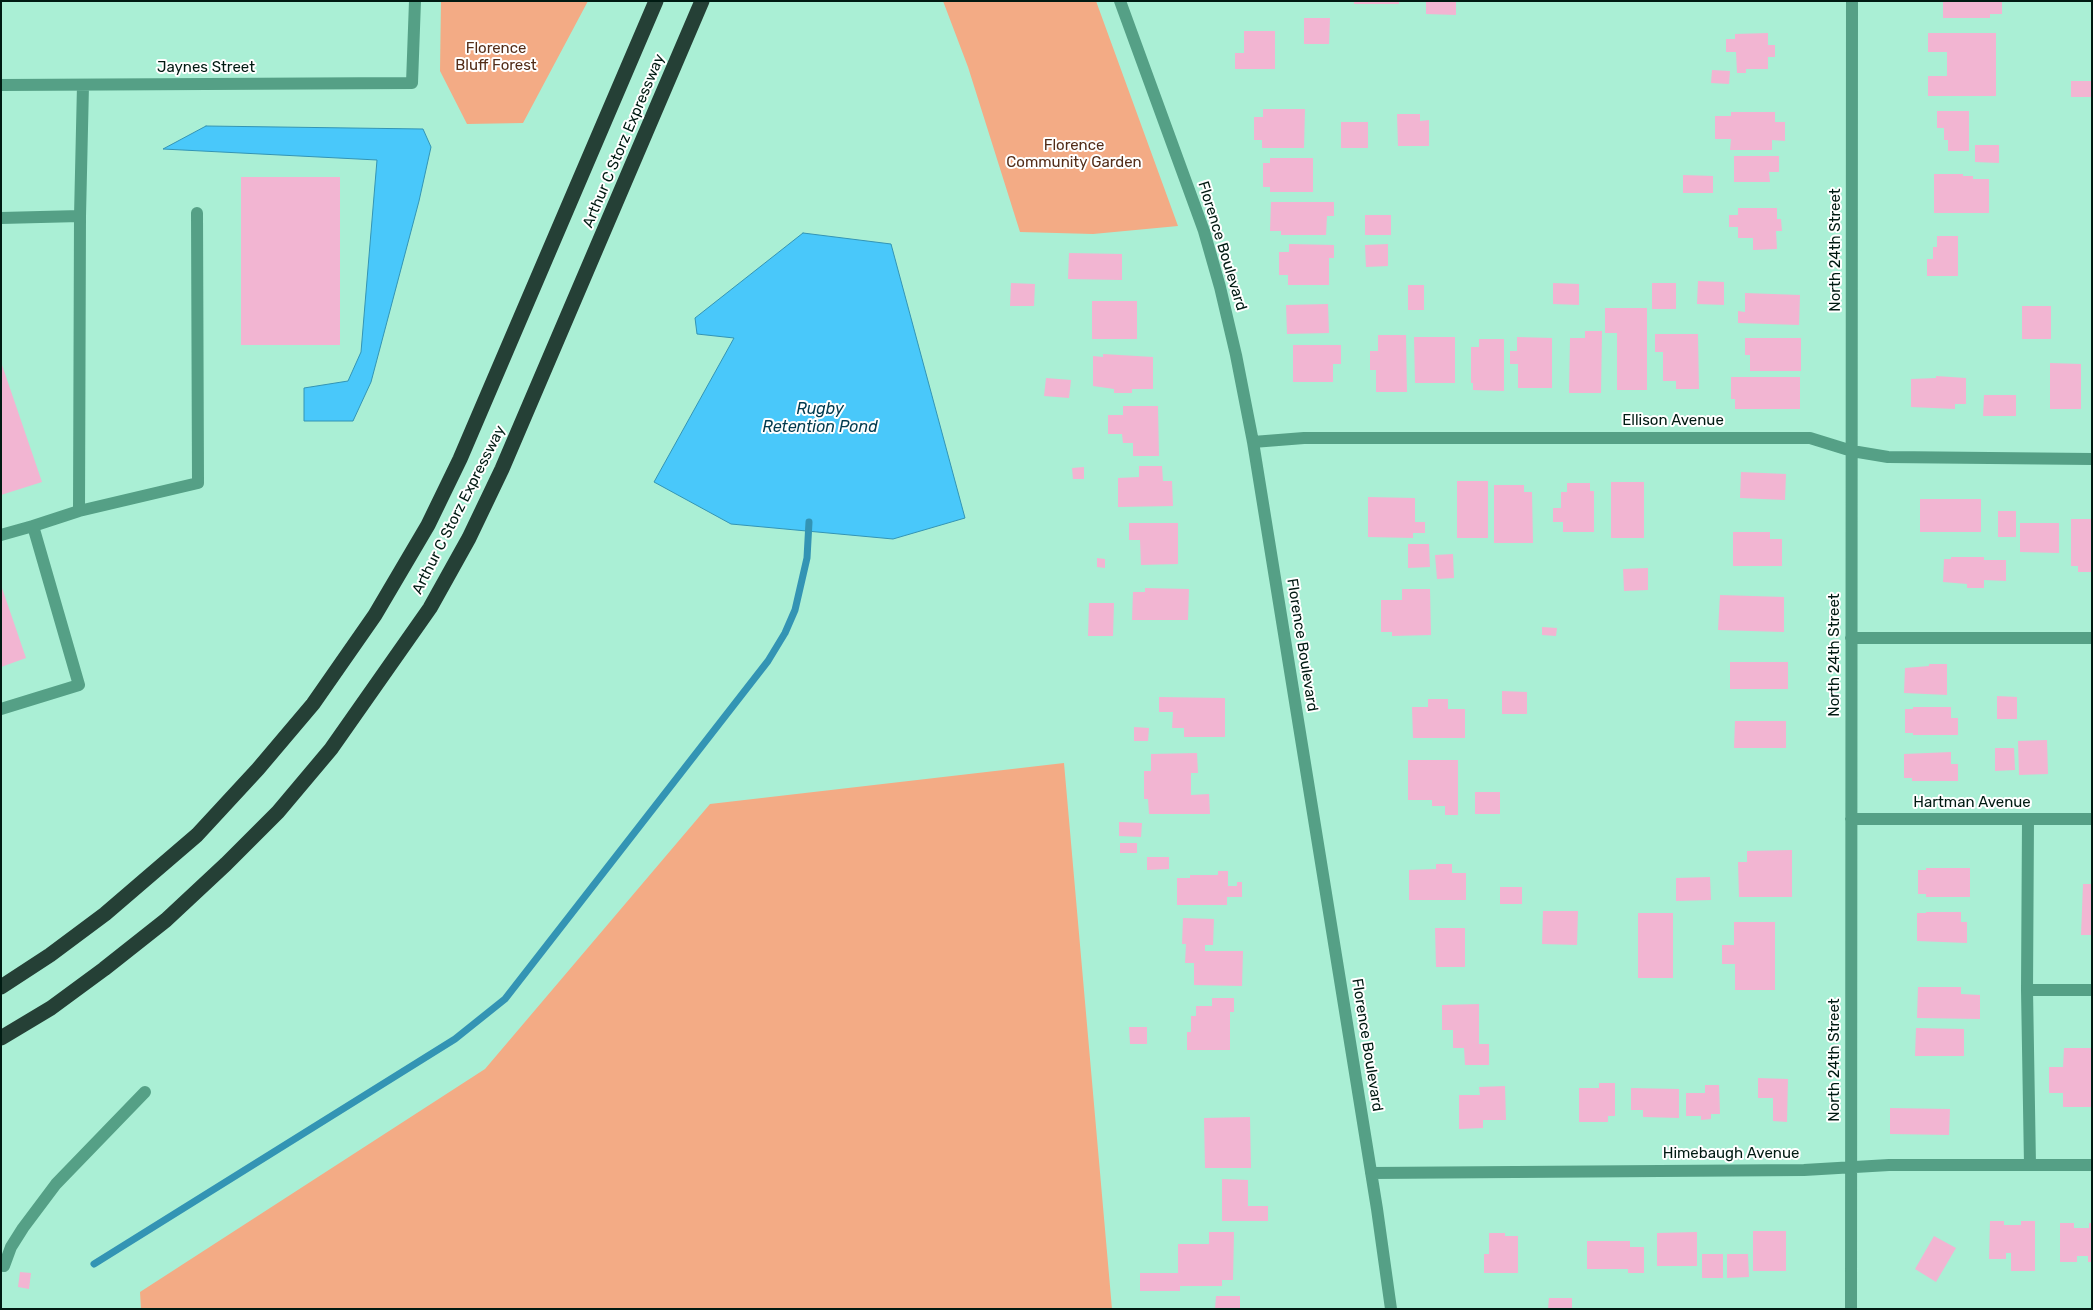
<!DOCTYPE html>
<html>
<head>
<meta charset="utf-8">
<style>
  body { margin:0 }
  #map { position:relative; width:2093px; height:1310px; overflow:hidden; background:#aaefd5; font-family:Rubik,sans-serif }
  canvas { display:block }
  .frame { position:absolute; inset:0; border:2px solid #001a12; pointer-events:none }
</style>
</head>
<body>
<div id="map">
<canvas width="2093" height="1310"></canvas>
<div class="frame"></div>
</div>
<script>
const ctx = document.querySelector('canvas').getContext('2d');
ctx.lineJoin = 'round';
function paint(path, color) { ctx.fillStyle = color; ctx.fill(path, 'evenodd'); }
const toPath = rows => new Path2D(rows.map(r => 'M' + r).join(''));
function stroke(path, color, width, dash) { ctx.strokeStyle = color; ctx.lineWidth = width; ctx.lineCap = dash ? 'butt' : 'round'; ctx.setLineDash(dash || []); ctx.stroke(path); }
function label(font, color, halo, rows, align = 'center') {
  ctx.font = font + ' Rubik,sans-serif'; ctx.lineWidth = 4; ctx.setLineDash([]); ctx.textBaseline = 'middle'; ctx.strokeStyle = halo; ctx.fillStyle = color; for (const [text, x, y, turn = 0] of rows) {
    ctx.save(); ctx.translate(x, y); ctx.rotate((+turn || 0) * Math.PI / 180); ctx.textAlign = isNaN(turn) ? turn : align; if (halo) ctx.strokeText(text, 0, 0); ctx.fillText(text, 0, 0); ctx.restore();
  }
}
paint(toPath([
  [441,1,588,1,523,123,467,124,440,71],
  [943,1,1096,1,1178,226,1093,234,1020,232,968,67],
  [1064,763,1112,1309,141,1309,140,1292,485,1069,710,804]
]), '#f3ab85');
const water = toPath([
  [206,126,423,129,431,147,419,201,371,382,353,421,304,421,304,388,348,381,361,352,377,160,163,149,206,126],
  [803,233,891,244,965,518,893,539,731,524,654,482,734,338,697,334,695,318,803,233]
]);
paint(water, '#49c8fa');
stroke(water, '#3394b4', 1);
stroke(toPath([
  [94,1264,455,1039,505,999,768,661,785,633,795,610,807,558,809,522]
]), '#3394b4', 7);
paint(toPath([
  [1354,1,1399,1,1399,4,1354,4],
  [1426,1,1456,1,1456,15,1426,14],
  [1943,1,2002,1,2002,14,1990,14,1990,18,1943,18],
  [1304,18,1330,18,1329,44,1304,44],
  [1244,31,1275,31,1275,69,1235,69,1235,53,1244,53],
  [1768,33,1768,45,1775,45,1775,57,1768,57,1768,69,1746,69,1746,73,1737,73,1736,52,1726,52,1726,39,1735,39,1735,34],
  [1928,33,1996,33,1996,96,1928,96,1928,76,1947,76,1947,52,1928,52],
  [1712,70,1730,71,1729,84,1711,83],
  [2071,81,2092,81,2092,97,2071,97],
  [1263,109,1305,109,1304,148,1262,148,1262,140,1254,140,1254,117,1263,117],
  [1937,111,1969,111,1969,151,1948,151,1948,140,1944,140,1944,128,1937,128],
  [1731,112,1775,112,1775,122,1785,122,1785,141,1772,140,1772,150,1730,150,1731,139,1715,139,1715,116,1731,116],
  [1397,114,1420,114,1420,121,1429,120,1429,146,1398,146],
  [1341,122,1368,122,1368,148,1341,148],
  [1975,145,1999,145,1999,163,1975,162],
  [1734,156,1779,156,1779,172,1769,172,1770,182,1734,182],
  [1270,158,1313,158,1313,192,1270,192,1270,187,1263,187,1263,163,1270,163],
  [1934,174,1963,174,1963,176,1973,176,1973,179,1989,179,1989,213,1934,213],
  [1683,175,1713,176,1713,193,1683,193],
  [241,177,340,177,340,345,241,345],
  [1271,202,1334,202,1334,216,1327,216,1326,235,1281,235,1281,231,1270,231],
  [1738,208,1777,208,1777,219,1781,219,1782,231,1776,231,1777,249,1753,250,1753,238,1738,238,1738,227,1729,227,1729,215,1738,215],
  [1365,215,1391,215,1391,235,1365,235],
  [1937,236,1958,236,1958,276,1927,276,1927,259,1933,259,1933,247,1937,247],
  [1289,244,1334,245,1334,258,1329,258,1329,285,1288,285,1288,275,1279,275,1279,252,1289,252],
  [1388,244,1388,266,1366,267,1365,245],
  [1069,253,1122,254,1122,280,1068,279],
  [1698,281,1724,282,1724,305,1697,304],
  [1011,283,1035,284,1034,306,1010,306],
  [1553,283,1579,284,1579,305,1553,304],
  [1652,283,1676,283,1676,309,1652,309],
  [1408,285,1424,285,1424,310,1408,310],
  [1745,293,1800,295,1799,325,1738,323,1738,311,1745,312],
  [1092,301,1137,301,1137,339,1092,339],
  [1328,304,1329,333,1287,334,1286,305],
  [2022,306,2051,306,2051,339,2022,339],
  [1605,308,1647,308,1647,390,1617,390,1617,333,1605,333],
  [1585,331,1602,331,1601,393,1569,393,1570,338,1585,338],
  [1655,334,1698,334,1699,389,1676,389,1676,381,1663,381,1663,352,1655,352],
  [1378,335,1406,335,1407,392,1376,392,1376,370,1370,370,1370,351,1378,351],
  [1414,337,1455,337,1455,383,1415,383],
  [1517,337,1552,338,1552,388,1518,388,1518,364,1510,364,1510,351,1517,351],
  [1745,338,1801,338,1801,371,1750,371,1750,355,1745,355],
  [1479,339,1504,339,1504,391,1473,390,1473,383,1471,383,1471,347,1479,347],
  [1293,345,1341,345,1341,364,1333,364,1333,382,1293,382],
  [1103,354,1153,357,1153,389,1132,389,1132,393,1114,393,1114,389,1093,386,1093,356,1103,357],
  [1,362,42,482,1,495],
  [2050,363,2081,364,2081,409,2050,409],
  [1936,376,1966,378,1966,404,1955,404,1955,409,1911,407,1911,379,1936,378],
  [1731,377,1800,377,1800,409,1735,409,1735,399,1731,399],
  [1046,378,1071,380,1069,398,1044,396],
  [1984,395,2016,395,2016,416,1983,416],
  [1123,406,1158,406,1159,456,1133,456,1133,443,1123,443,1122,434,1108,434,1108,415,1123,415],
  [1139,466,1162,466,1163,481,1172,481,1173,506,1118,507,1118,478,1139,477],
  [1084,467,1084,479,1073,479,1072,468],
  [1741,472,1786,474,1785,500,1740,498],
  [1457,481,1488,481,1488,538,1457,538],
  [1611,482,1644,482,1644,538,1611,538],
  [1567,483,1590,483,1590,491,1594,491,1594,532,1563,532,1563,522,1553,522,1553,508,1561,508,1561,492,1567,492],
  [1494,485,1524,485,1524,492,1532,492,1533,543,1494,543],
  [1368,497,1415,498,1415,522,1425,522,1425,533,1413,533,1413,538,1368,537],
  [1920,499,1981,499,1981,532,1920,532],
  [1998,511,2016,511,2016,537,1998,537],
  [2071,519,2092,519,2092,572,2078,572,2078,566,2071,566],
  [1129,523,1178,523,1178,564,1141,565,1140,540,1129,540],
  [2020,523,2059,523,2059,553,2020,552],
  [1733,532,1770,532,1770,539,1782,539,1782,566,1733,566],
  [1408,544,1429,544,1430,567,1408,568],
  [1453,554,1454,578,1437,579,1435,555],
  [1951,557,1984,557,1984,560,2006,560,2006,581,1984,580,1984,588,1967,588,1967,584,1943,582,1944,559,1951,559],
  [1097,558,1105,559,1105,568,1097,567],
  [1648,568,1648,590,1624,591,1623,569],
  [1,585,26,658,1,667],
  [1145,588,1189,589,1188,620,1132,620,1133,592,1145,592],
  [1402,589,1430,589,1431,635,1392,636,1392,632,1381,632,1381,600,1402,600],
  [1720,595,1784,597,1784,632,1718,630],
  [1089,603,1114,603,1113,636,1088,636],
  [1542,627,1557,628,1556,636,1542,635],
  [1730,662,1788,662,1788,689,1730,689],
  [1929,664,1947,664,1947,695,1904,693,1905,668,1929,666],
  [1502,691,1527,692,1527,714,1502,714],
  [1997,696,2017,697,2017,719,1997,719],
  [1159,697,1225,698,1225,737,1184,737,1184,728,1172,728,1173,712,1159,712],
  [1428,699,1448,699,1448,709,1465,709,1465,738,1413,738,1412,707,1428,707],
  [1913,707,1951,707,1951,718,1958,718,1958,735,1913,735,1913,733,1905,733,1905,709,1913,709],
  [1735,721,1786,721,1786,748,1734,748],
  [1134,727,1149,728,1148,741,1134,741],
  [2047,740,2048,774,2019,775,2018,741],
  [1995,748,2014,748,2015,770,1995,771],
  [1951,752,1951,764,1958,764,1958,781,1912,781,1912,778,1904,778,1904,754],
  [1197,753,1198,773,1191,773,1191,795,1209,794,1210,814,1149,814,1148,799,1144,799,1144,771,1151,771,1151,754],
  [1408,760,1458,760,1458,815,1445,815,1445,806,1432,806,1432,800,1408,800],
  [1475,792,1500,792,1500,814,1475,814],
  [1119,822,1142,823,1141,837,1119,836],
  [1120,843,1137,843,1137,853,1120,853],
  [1792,850,1792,897,1739,897,1738,862,1747,862,1747,851],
  [1147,857,1169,857,1169,869,1147,870],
  [1436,864,1452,864,1452,873,1466,873,1466,900,1409,900,1409,870,1436,869],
  [1926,868,1970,868,1970,897,1926,897,1926,894,1918,894,1918,870,1926,870],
  [1218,871,1228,871,1228,886,1237,886,1237,882,1242,882,1242,897,1227,897,1227,905,1177,905,1177,878,1190,878,1190,875,1218,875],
  [1710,877,1711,900,1676,901,1676,878],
  [2083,884,2092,884,2092,935,2081,935],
  [1500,887,1522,887,1522,904,1500,904],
  [1543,911,1578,911,1577,945,1542,944],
  [1926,912,1961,912,1961,922,1967,922,1967,943,1917,941,1917,913,1926,913],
  [1638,913,1673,913,1673,978,1638,978],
  [1183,918,1214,919,1213,945,1205,945,1205,951,1243,951,1242,986,1194,985,1194,963,1185,963,1186,944,1182,944],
  [1734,922,1775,922,1775,990,1735,990,1735,964,1722,964,1722,945,1734,945],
  [1435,928,1465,928,1465,967,1436,967],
  [1918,987,1961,987,1961,994,1980,995,1980,1019,1917,1018],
  [1212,998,1234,998,1234,1012,1230,1012,1230,1050,1187,1050,1187,1032,1191,1032,1191,1016,1196,1016,1196,1006,1212,1006],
  [1479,1004,1479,1044,1489,1044,1489,1065,1465,1065,1464,1048,1453,1048,1453,1030,1442,1030,1442,1005],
  [1129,1027,1147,1027,1147,1044,1130,1044],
  [1916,1028,1964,1029,1964,1056,1915,1056],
  [2064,1048,2092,1048,2092,1107,2063,1107,2063,1093,2049,1093,2049,1067,2063,1067],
  [1758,1078,1788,1079,1787,1122,1773,1121,1773,1098,1758,1098],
  [1599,1083,1615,1083,1615,1116,1608,1116,1608,1122,1579,1122,1579,1088,1599,1088],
  [1705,1085,1719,1085,1720,1114,1711,1114,1711,1119,1701,1120,1701,1116,1686,1116,1686,1093,1705,1093],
  [1505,1086,1506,1120,1483,1120,1483,1128,1459,1129,1459,1095,1480,1095,1479,1087],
  [1631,1088,1679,1089,1679,1118,1643,1117,1643,1110,1631,1110],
  [1890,1108,1950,1109,1949,1135,1890,1134],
  [1250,1117,1251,1168,1205,1168,1204,1118],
  [1222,1179,1248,1180,1248,1206,1268,1206,1268,1221,1222,1221],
  [1990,1221,2004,1221,2004,1225,2021,1225,2021,1221,2035,1221,2035,1271,2011,1271,2011,1253,2006,1253,2006,1259,1989,1259],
  [2060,1223,2074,1223,2074,1228,2089,1228,2089,1223,2092,1223,2092,1262,2088,1262,2088,1256,2077,1256,2077,1262,2060,1262],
  [1753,1231,1786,1231,1786,1271,1753,1271],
  [1209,1232,1234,1232,1233,1280,1222,1280,1222,1286,1180,1286,1180,1291,1140,1291,1140,1273,1178,1273,1178,1244,1209,1244],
  [1697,1232,1697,1266,1657,1266,1657,1233],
  [1489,1233,1505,1233,1505,1236,1518,1236,1518,1273,1484,1273,1484,1254,1489,1254],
  [1934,1236,1956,1248,1936,1282,1915,1269],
  [1587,1241,1630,1241,1630,1247,1644,1247,1644,1273,1628,1273,1628,1269,1587,1269],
  [1702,1254,1723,1254,1723,1278,1702,1278],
  [1727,1254,1748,1254,1749,1277,1727,1278],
  [20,1272,31,1273,29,1289,18,1287],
  [1216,1296,1240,1296,1240,1309,1215,1309],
  [1549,1298,1572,1298,1572,1309,1548,1309]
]), '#f2b5d2');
stroke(toPath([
  [1120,1,1204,231,1220,287,1236,355,1253,442,1377,1209,1391,1309],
  [1,85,412,83,415,1],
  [1,218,80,216],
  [1253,442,1304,438,1810,438,1852,451,1888,457,2092,459],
  [79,511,80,216,83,85],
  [33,526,79,511,198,483,197,213],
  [1,535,33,526,79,685,1,709],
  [1851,638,2092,638],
  [1851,819,2092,819],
  [2028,819,2027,990,2030,1165],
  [2027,990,2092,990],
  [1371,1173,1804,1170,1889,1165,2092,1165],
  [4,1266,11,1247,23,1228,56,1184,145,1092],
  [1851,1309,1852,1]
]), '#55a086', 12);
stroke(toPath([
  [1,987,50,955,105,914,197,835,258,769,313,704,375,615,428,525,460,459,656,1],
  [1,1038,51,1008,104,969,166,920,226,864,278,812,331,749,430,608,469,538,502,469,702,1]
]), '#254036', 15);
label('15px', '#532d18', '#fff', [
  ["Florence",496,49],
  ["Bluff Forest",496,66],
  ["Florence",1074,146],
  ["Community Garden",1074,163]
]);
label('15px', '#001a12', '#fff', [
  ["Jaynes Street",206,68],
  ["Arthur C Storz Expressway",624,141,-67],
  ["Florence Boulevard",1222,246,73],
  ["North 24th Street",1836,250,-90],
  ["Ellison Avenue",1673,421],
  ["Arthur C Storz Expressway",459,510,-63],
  ["Florence Boulevard",1302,645,81],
  ["North 24th Street",1835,655,-90],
  ["Hartman Avenue",1972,803],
  ["Florence Boulevard",1367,1045,81],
  ["North 24th Street",1835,1060,-90],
  ["Himebaugh Avenue",1731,1154]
]);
label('italic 16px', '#013b4f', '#fff', [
  ["Rugby",820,409],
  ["Retention Pond",820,427]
]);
</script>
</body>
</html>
